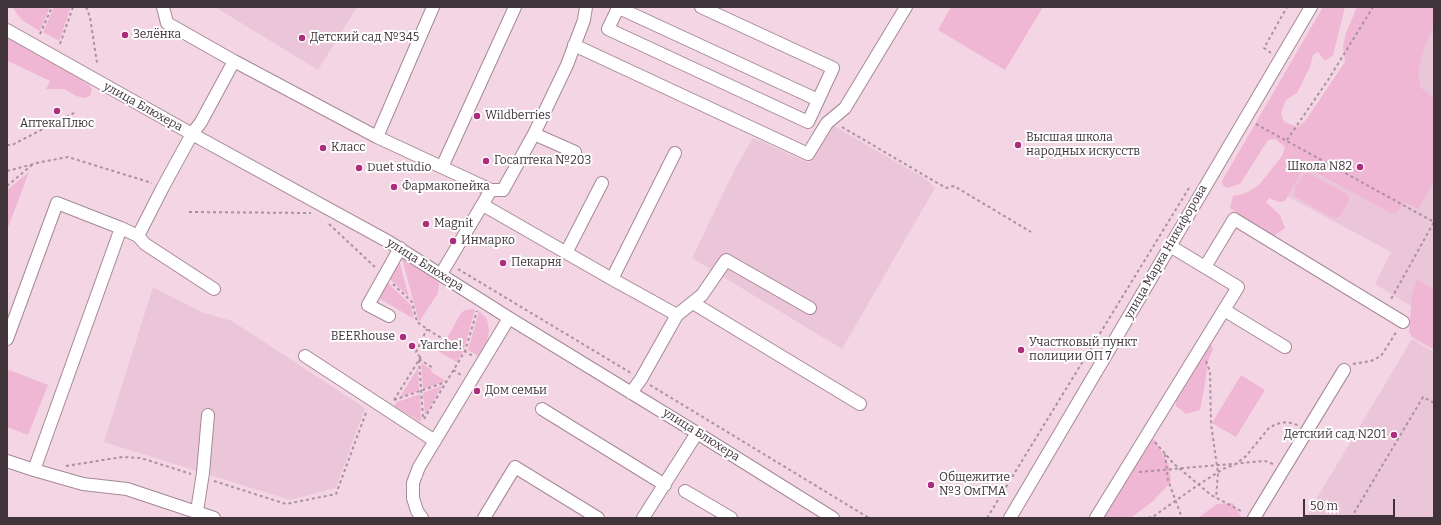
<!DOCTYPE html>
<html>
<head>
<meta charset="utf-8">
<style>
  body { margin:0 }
  #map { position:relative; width:1441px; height:525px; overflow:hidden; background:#f4d5e4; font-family:Bitter,serif }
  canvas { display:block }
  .frame { position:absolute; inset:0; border:8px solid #40343a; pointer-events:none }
  .scale { position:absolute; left:1303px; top:499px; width:92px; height:18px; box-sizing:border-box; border:2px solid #40343a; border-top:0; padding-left:5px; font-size:12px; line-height:14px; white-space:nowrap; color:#40343a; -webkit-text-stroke:3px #fff; paint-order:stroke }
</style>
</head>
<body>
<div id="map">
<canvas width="1441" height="525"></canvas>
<div class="frame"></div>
<div class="scale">50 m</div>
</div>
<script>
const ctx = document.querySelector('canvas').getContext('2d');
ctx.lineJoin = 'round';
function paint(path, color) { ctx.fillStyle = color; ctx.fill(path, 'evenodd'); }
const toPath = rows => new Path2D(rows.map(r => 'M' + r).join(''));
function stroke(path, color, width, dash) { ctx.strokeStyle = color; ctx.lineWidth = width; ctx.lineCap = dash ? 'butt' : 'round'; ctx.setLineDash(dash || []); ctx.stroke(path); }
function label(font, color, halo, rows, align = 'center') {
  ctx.font = font + ' Bitter,serif'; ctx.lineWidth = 4; ctx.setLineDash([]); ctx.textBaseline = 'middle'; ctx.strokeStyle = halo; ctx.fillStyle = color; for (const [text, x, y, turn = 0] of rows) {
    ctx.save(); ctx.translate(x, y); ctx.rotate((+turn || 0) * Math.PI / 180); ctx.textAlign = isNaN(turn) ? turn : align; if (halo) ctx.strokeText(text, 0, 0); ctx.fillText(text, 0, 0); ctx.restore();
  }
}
paint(toPath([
  [215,7,357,7,318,70],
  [1434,7,1434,320,1375,284,1391,252,1272,188],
  [832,125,926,179,935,188,842,349,692,258,735,169,753,138,809,163],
  [153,287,201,312,232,321,365,408,336,488,290,500,104,442],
  [1412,339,1434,352,1434,518,1305,518]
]), '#ebc6d8');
paint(toPath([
  [14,7,50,7,40,31,23,21,17,14,13,8],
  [54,7,71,7,59,41,43,32],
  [951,7,1043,7,1005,70,938,30],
  [1323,7,1345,7,1333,55,1325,61,1318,52,1313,55,1310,67,1297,93,1286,100,1281,113,1284,122,1298,127,1306,120,1345,62,1343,46,1346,33,1357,7,1434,7,1434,25,1424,48,1418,74,1421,88,1434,98,1434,181,1418,209,1405,202,1396,213,1391,213,1311,170,1305,170,1301,173,1285,201,1279,202,1269,198,1266,202,1280,215,1285,228,1274,236,1252,224,1230,208,1233,196,1246,193,1259,185,1282,156,1285,147,1275,139,1268,140,1240,184,1227,188,1223,185,1222,181],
  [8,37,64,69,89,85,92,90,90,96,85,98,76,96,64,89,46,89,50,81,8,61],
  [29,172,7,230,7,190],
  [1309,173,1347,194,1349,200,1348,202,1340,216,1337,218,1331,217,1296,197,1294,194,1295,188,1303,175],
  [401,255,439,283,438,293,419,322],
  [399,260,409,297,389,278],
  [1417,279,1434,289,1434,350,1412,337,1409,332,1412,295],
  [387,282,411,305,414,319,377,297],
  [473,309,475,310,464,349,447,338,461,313,465,310],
  [479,311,487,319,489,331,487,341,478,356,468,350],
  [444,342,463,352,457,362,439,352],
  [1211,344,1213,349,1208,361,1205,384,1200,410,1186,414,1176,406,1176,395,1206,346],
  [421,363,432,370,431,372,446,381,423,389],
  [418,368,419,390,401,397,401,395],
  [9,370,48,385,28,435,7,427,7,374],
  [1241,375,1265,390,1236,437,1212,423],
  [443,385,425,416,423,393],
  [420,394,421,422,394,406,397,402],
  [1154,439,1169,465,1171,482,1152,502,1133,516,1129,518,1102,518,1149,443],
  [1233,503,1242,518,1198,518,1217,504]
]), '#efb7d4');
const minor = toPath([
  [163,7,167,23,234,61,377,137,491,190],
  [617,7,818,100],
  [618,8,608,29,808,122,833,68,701,7],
  [7,30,192,134,389,242,509,318,697,433,833,518],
  [574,45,808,154,827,123,845,108,906,7],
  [534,134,575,152],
  [377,137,433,7],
  [442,167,515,7],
  [483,205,612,279,677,315],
  [138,236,145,244,214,289],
  [566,253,602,183],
  [1205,267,1234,219,1403,322],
  [441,274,491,190,503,190,534,134,567,65,584,20,586,7],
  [612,279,675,153],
  [693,303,860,404],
  [1224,310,1285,347],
  [389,316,368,305,400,248],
  [7,339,57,203,121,228],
  [305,356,435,441],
  [631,393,641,379,677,315,702,295,726,260,810,308],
  [542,409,665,485],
  [7,461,34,470,83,484,127,489,214,518],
  [34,470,121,228,138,236,163,187,192,134,201,122,234,61],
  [685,491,731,518],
  [197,511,203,473,208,415],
  [422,518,417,511,413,498,413,483,419,467,509,318],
  [484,518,515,467,598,518],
  [643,518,697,433],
  [1010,518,1311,7],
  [1096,518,1238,287,1170,246],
  [1254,518,1344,370]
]);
stroke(minor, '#a58897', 14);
stroke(toPath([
  [86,7,90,17,97,63],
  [40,34,52,7],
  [60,44,73,7],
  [1271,53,1264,48,1287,7],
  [1256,124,1434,222,1390,301],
  [842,127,946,188,954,186,1031,232],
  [1287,140,1328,80,1373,7],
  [7,145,12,145,74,113],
  [7,171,41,162,68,157,152,183],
  [7,186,32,165],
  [189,212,311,213],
  [329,224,376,268],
  [458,269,631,373],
  [393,284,412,302,417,322,433,333,473,356],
  [420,357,416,352,427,329],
  [419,359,433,368],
  [419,360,423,418],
  [1206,361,1210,372,1211,424,1218,473,1216,498],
  [1353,364,1371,361,1381,356,1397,331],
  [453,370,461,375],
  [650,385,869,518],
  [394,400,422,355],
  [394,400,446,382],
  [424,419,465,351,477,311],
  [1155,442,1173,463,1211,495,1243,512],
  [1165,454,1168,480,1182,518],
  [66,466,122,457,141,458,191,474],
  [1139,472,1265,461,1273,464],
  [214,481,286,504,336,494,367,410],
  [987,518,1189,188],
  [1148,518,1154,516,1198,485,1223,469,1236,464,1246,456,1269,428,1276,424,1287,422,1298,425],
  [1351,518,1423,397,1434,403]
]), '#a9929e', 2, [3, 3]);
stroke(minor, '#fff', 12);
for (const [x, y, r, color] of [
  [125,35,4,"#ac2d7c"],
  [302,38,4,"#ac2d7c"],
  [57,111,4,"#ac2d7c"],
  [477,116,4,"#ac2d7c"],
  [1018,145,4,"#ac2d7c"],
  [323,148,4,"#ac2d7c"],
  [486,161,4,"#ac2d7c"],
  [1360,167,4,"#ac2d7c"],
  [359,168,4,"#ac2d7c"],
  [394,187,4,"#ac2d7c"],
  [426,224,4,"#ac2d7c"],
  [453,241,4,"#ac2d7c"],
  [503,263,4,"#ac2d7c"],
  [403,337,4,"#ac2d7c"],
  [412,346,4,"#ac2d7c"],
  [1021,350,4,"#ac2d7c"],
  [477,391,4,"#ac2d7c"],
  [1394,435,4,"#ac2d7c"],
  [931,485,4,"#ac2d7c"]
]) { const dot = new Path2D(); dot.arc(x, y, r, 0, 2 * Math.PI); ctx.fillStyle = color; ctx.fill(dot); stroke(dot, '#fff', 1.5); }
label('12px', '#40343a', '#fff', [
  ["Зелёнка",133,35],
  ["Детский сад №345",310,38],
  ["Wildberries",485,116],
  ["АптекаПлюс",57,124,"center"],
  ["Высшая школа",1026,138],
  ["народных искусств",1026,152],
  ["Класс",331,148],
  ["Госаптека №203",494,161],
  ["Школа N82",1352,167,"right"],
  ["Duet studio",367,168],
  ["Фармакопейка",402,187],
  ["Magnit",434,224],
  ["Инмарко",461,241],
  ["Пекарня",511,263],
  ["BEERhouse",395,337,"right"],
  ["Участковый пункт",1029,343],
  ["полиции ОП 7",1029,357],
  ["Yarche!",420,346],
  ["Дом семьи",485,391],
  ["Детский сад N201",1386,435,"right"],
  ["Общежитие",939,478],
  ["№3 ОмГМА",939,492]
], 'left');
label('12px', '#40343a', '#fff', [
  ["улица Блюхера",143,107,29],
  ["улица Марка Никифорова",1166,252,-60],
  ["улица Блюхера",425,265,32],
  ["улица Блюхера",701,435,32]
]);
</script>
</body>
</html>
